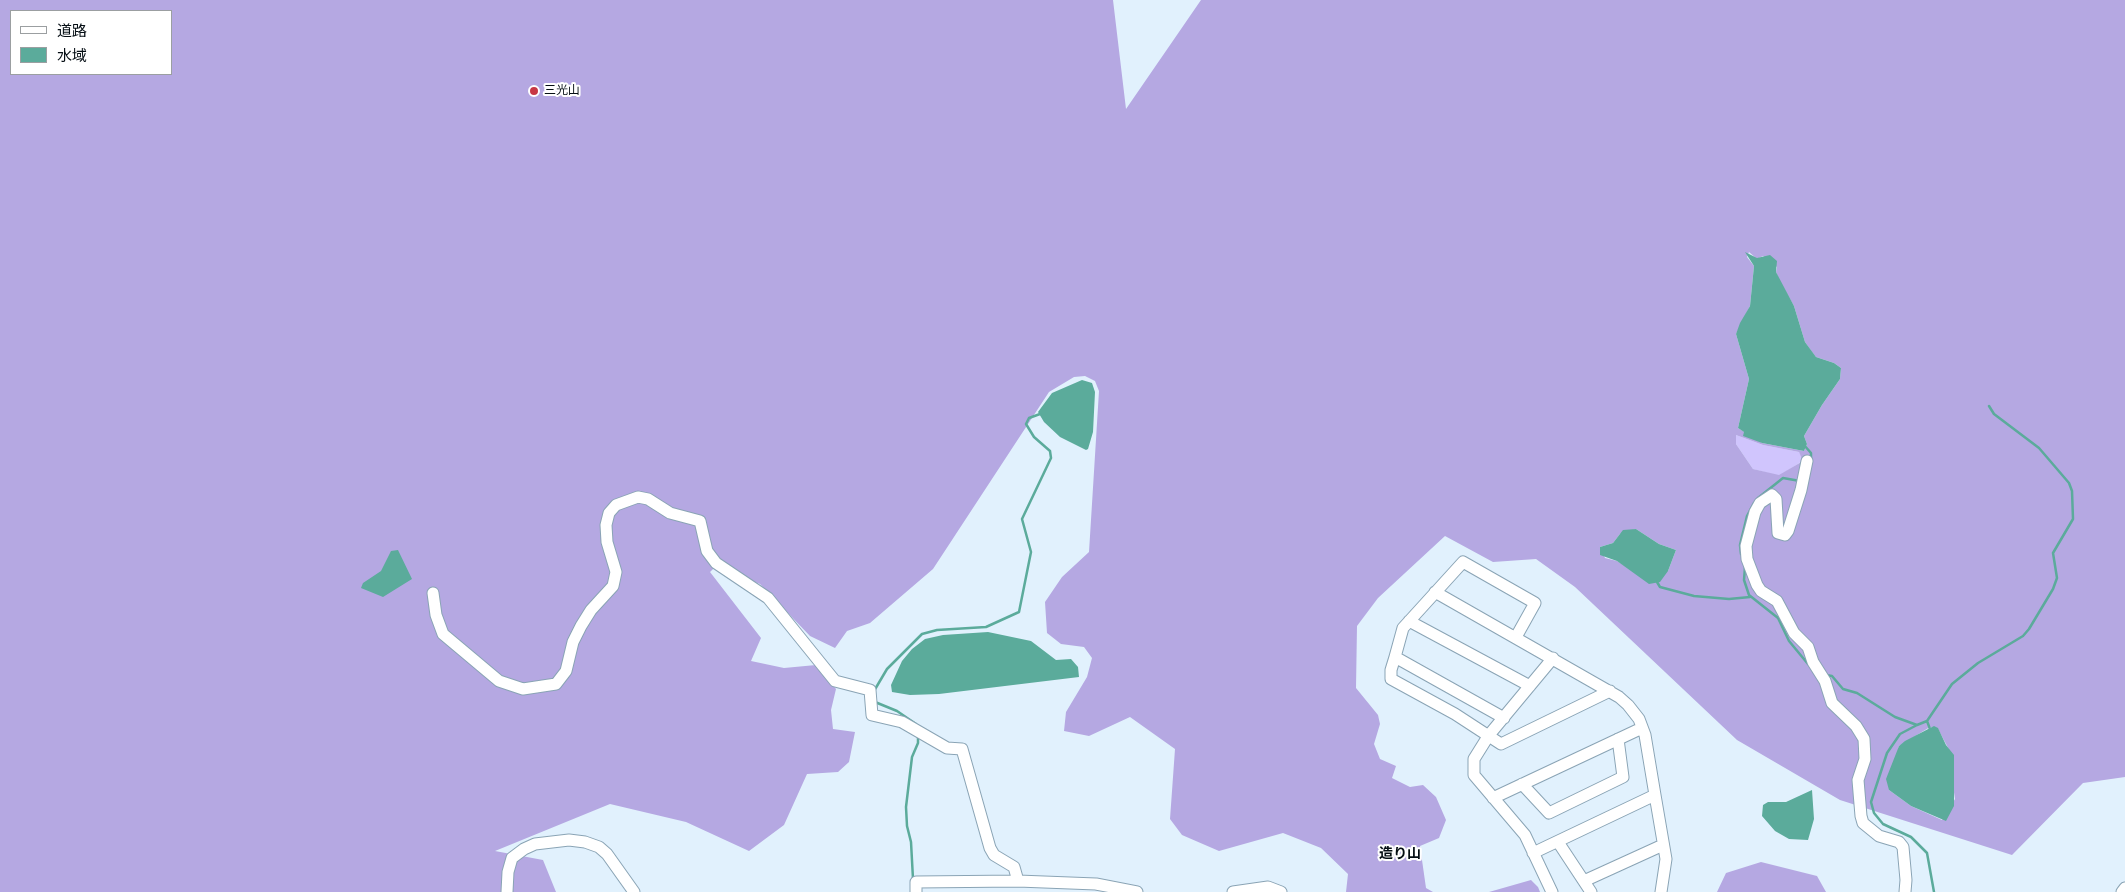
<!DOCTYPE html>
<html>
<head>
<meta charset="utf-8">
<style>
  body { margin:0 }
  #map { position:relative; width:2125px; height:892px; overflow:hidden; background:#e1f1fd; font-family:"Varela Round","Noto Sans JP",sans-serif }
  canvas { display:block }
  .legend { position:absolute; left:10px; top:10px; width:162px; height:65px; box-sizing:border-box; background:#fff; border:1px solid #9b9fa1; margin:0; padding:6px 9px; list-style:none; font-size:15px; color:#050e14 }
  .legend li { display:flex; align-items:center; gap:10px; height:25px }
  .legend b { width:25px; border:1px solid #9b9fa1 }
</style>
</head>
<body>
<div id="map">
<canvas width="2125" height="892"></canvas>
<ul class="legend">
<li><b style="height:6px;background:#fff"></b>道路</li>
<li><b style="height:14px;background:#5bab9b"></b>水域</li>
</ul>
</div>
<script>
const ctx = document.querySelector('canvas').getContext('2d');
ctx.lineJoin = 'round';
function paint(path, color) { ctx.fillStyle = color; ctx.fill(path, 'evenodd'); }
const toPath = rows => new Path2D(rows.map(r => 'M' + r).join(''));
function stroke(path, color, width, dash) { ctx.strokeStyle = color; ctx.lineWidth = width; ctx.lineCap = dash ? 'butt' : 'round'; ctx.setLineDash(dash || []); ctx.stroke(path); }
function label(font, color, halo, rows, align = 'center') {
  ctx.font = font + ' "Varela Round","Noto Sans JP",sans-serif'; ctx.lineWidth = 4; ctx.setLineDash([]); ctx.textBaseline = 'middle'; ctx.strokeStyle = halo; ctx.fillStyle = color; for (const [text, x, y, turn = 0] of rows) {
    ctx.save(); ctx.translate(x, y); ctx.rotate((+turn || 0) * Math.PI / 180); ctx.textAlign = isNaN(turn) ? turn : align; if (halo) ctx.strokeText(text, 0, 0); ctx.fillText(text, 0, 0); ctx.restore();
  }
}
paint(toPath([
  [1736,435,1763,445,1799,452,1804,460,1779,476,1753,469,1736,444]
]), '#d0c5fd');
paint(toPath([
  [0,0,1113,0,1126,109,1201,0,2125,0,2125,777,2083,783,2012,855,1840,800,1737,740,1575,587,1536,559,1493,562,1445,536,1378,598,1357,626,1356,688,1378,715,1380,724,1374,744,1380,759,1396,766,1392,778,1410,787,1423,785,1436,797,1446,820,1439,838,1420,846,1426,888,1433,892,1346,892,1348,874,1321,848,1283,833,1219,851,1182,835,1170,819,1175,749,1130,717,1089,736,1064,731,1066,712,1087,677,1092,658,1084,647,1061,644,1047,633,1045,602,1062,577,1089,552,1099,391,1095,381,1085,376,1074,377,1049,392,933,569,870,623,847,631,835,648,810,636,760,584,742,577,720,562,710,572,761,638,751,661,784,668,816,665,836,689,831,710,833,729,855,732,849,762,838,772,807,774,784,825,749,851,686,822,610,804,495,851,543,860,556,892,0,892],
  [11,11,171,11,171,74,11,74],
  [1749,252,1757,259,1763,256,1777,267,1776,272,1779,280,1794,306,1805,342,1812,352,1816,357,1834,363,1841,368,1840,379,1822,405,1804,436,1807,444,1804,451,1762,443,1738,428,1749,379,1736,334,1750,306,1754,266,1747,257],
  [1736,435,1763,445,1799,452,1803,461,1779,475,1753,469,1736,444],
  [1636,529,1659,544,1676,550,1668,571,1627,567,1617,561,1605,558,1600,547,1613,543,1620,534],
  [1930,727,1938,729,1954,759,1953,786,1955,799,1942,820,1911,806,1889,790,1899,746],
  [1761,862,1817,876,1826,892,1717,892,1726,873],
  [1531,880,1538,887,1540,892,1489,892]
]), '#b5a8e2');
paint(toPath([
  [1745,252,1757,258,1770,255,1777,261,1776,272,1794,306,1805,342,1816,357,1834,363,1841,368,1840,379,1822,405,1804,436,1807,444,1804,451,1762,443,1743,436,1744,432,1738,428,1749,379,1736,334,1740,323,1750,306,1754,266],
  [1082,380,1092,383,1095,392,1093,432,1088,449,1086,450,1060,437,1044,422,1038,412,1052,393],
  [1636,529,1659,544,1676,550,1668,571,1660,582,1649,584,1617,561,1600,555,1600,547,1613,543,1623,530],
  [398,550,412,579,383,597,361,588,363,583,381,571,391,551],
  [988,632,1031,641,1056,660,1071,659,1078,667,1079,677,939,694,910,695,892,692,891,685,902,661,912,649,925,639,943,635],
  [1934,726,1938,728,1946,745,1954,755,1954,806,1946,821,1911,806,1889,790,1886,779,1899,746,1905,741],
  [1812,790,1814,819,1808,840,1789,839,1775,831,1762,816,1763,805,1768,802,1786,802]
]), '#5bab9b');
stroke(toPath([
  [1804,445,1811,453,1811,462],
  [1758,498,1783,478,1800,481],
  [1741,554,1740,545,1747,516,1754,503],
  [1745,567,1744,580,1749,595,1778,618,1789,641,1808,664],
  [1657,582,1660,587,1694,596,1729,599,1750,597],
  [1826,675,1832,676,1843,689,1857,693,1895,717,1917,725,1927,721,1930,729],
  [874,691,887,669,922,634,937,630,986,627,1019,612,1031,552,1022,519,1051,458,1050,451,1034,437,1026,424,1029,418,1040,414],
  [875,702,897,711,916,724],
  [1927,721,1952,684,1978,663,2023,636,2029,629,2053,589,2057,578,2053,553,2073,519,2072,491,2069,483,2039,448,1994,414,1989,406],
  [1917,725,1900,734,1887,753,1871,802,1874,813,1883,824,1911,837,1927,853,1934,892],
  [913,879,911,842,907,826,906,807,912,757,918,743,918,737]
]), '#5bab9b', 2.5);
const minor = toPath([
  [1807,461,1801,490,1788,531,1785,535,1778,533,1776,499,1772,495,1760,503,1755,512,1746,546,1747,559,1757,585,1761,591,1777,601,1794,633,1808,647,1813,662,1825,681,1832,703,1856,726,1864,739,1865,759,1858,780,1861,816,1863,823,1879,836,1899,842,1903,847,1906,880,1905,892],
  [1435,592,1619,697,1628,705,1639,719,1645,735,1655,795,1666,859,1661,892],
  [433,593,436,615,443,634,499,681,523,689,556,684,566,671,573,642,581,626,591,610,613,586,616,572,607,542,606,525,609,513,616,505,638,497,648,499,670,513,700,521,707,551,716,563,768,598,835,681,870,690,872,715,902,722,947,748,962,749,990,848,994,855,1014,867,1018,881],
  [1409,621,1530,686],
  [1395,657,1391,670,1391,679,1455,714,1501,744,1610,691],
  [1504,718,1395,657,1403,628,1463,562,1535,603,1516,637],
  [1522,784,1549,813,1623,777,1618,739],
  [1493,798,1642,728],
  [1558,842,1591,892],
  [1533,853,1655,795],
  [1584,881,1663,845],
  [507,892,508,872,512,858,524,849,535,844,569,840,585,842,599,847,607,854,634,892],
  [916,892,916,882,1018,881,1096,884,1137,892],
  [1233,892,1268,887,1281,892],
  [1552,892,1525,835,1474,775,1474,759,1489,735,1553,658],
  [2122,892,2125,888]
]);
stroke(minor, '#8aa4b5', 13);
stroke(minor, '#fff', 11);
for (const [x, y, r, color] of [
  [534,91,5,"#c73744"]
]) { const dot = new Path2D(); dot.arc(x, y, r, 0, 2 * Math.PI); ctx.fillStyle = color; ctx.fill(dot); stroke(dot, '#fff', 2); }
label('12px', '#050e14', '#fff', [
  ["三光山",544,91]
], 'left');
label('bold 14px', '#050e14', '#fff', [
  ["造り山",1400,854]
]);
</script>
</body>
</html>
